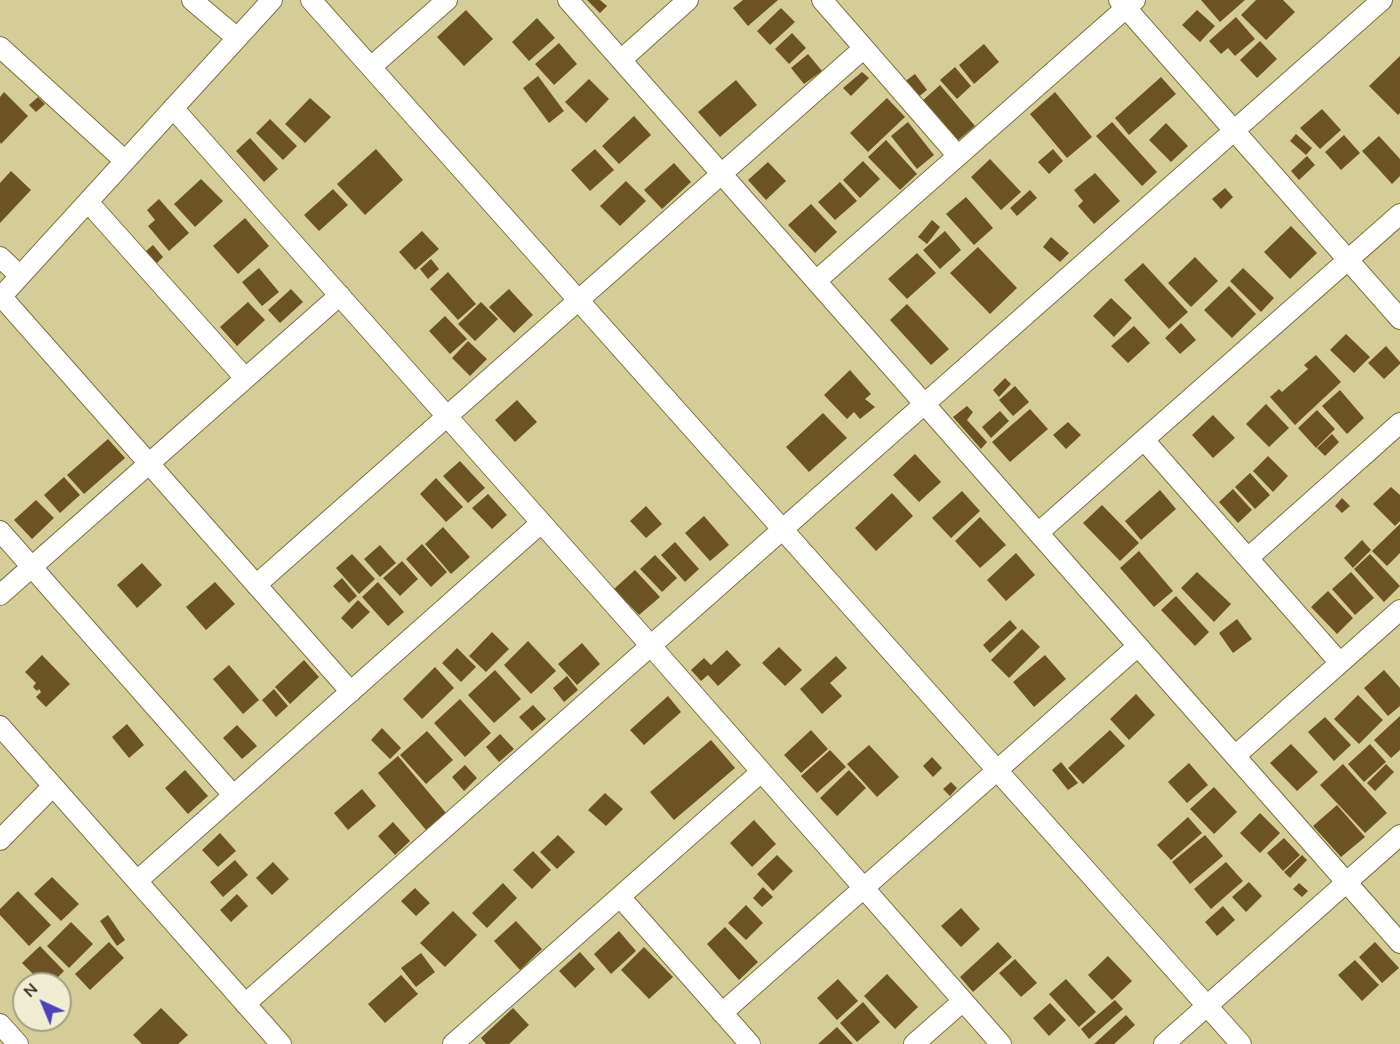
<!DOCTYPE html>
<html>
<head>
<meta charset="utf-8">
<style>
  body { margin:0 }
  #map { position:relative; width:1400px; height:1044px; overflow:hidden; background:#d5cd97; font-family:"Nunito Sans",sans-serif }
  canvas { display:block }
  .north { position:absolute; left:12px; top:972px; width:60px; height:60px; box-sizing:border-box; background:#f0edd2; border:2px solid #a3a087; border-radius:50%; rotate:316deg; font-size:16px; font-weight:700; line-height:24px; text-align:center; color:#2f2c17 }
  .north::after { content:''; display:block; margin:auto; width:21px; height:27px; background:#4d42b9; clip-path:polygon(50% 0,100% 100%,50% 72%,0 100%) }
</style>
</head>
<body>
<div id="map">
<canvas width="1400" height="1044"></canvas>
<div class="north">N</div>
</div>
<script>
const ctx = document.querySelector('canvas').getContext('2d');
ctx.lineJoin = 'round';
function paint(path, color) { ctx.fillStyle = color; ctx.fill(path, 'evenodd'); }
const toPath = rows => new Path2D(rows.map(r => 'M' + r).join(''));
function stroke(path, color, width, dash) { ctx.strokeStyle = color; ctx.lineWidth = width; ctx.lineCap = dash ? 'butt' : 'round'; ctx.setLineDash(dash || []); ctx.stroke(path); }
paint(toPath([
  [587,0,600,0,607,6,600,13],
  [743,0,778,0,748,26,733,8],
  [1201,0,1245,0,1220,22],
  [1256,0,1283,0,1295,12,1266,40,1241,15],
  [781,8,795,22,770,45,757,31],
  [466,10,493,39,464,66,437,37],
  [1197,10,1215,26,1200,42,1182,25],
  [1236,17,1255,39,1235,56,1228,48,1221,54,1209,41],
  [537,18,555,38,529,61,512,42],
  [792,33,806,48,789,64,775,49],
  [1260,41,1277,59,1257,78,1240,60],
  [559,43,577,64,554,85,535,64],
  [984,44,999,62,974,84,959,65],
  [808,54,822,71,804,84,791,68],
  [1400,56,1400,113,1398,115,1369,86],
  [955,67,971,86,957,99,940,80],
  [862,72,869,78,851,96,843,88],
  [915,74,927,90,917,98,904,82],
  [538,76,564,111,549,123,523,88],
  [1161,77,1176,94,1129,135,1115,118],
  [589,79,609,99,586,123,565,102],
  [736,80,757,105,720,137,698,112],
  [940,85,975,126,955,143,921,102],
  [4,92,28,116,1,144,0,142,0,97],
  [1055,92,1092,137,1067,158,1030,114],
  [38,97,45,104,36,112,29,105],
  [310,98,331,117,305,143,285,124],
  [887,98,905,117,868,152,850,133],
  [1322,109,1341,130,1320,149,1300,128],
  [634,116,651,135,619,164,602,146],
  [270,119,297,146,283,160,256,133],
  [908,122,934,155,917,169,891,136],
  [1112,122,1157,172,1142,186,1096,136],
  [1166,123,1188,146,1171,162,1149,140],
  [1296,134,1312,148,1306,155,1290,141],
  [1344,135,1360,153,1341,170,1325,152],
  [1379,136,1400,159,1400,176,1392,184,1362,151],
  [250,138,278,169,264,182,236,151],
  [886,140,917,174,900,190,868,157],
  [376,149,403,180,365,215,337,184],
  [595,149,614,170,590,191,571,170],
  [1053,149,1063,161,1049,174,1038,162],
  [1307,156,1315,165,1299,180,1291,171],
  [990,159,1021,192,1001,210,971,177],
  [863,161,880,179,860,198,843,180],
  [768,162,786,181,766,200,748,180],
  [674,163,691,182,662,209,644,190],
  [11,171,31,190,0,223,0,183],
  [1095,173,1120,201,1094,224,1078,206,1083,201,1074,190],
  [201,179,223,201,195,227,174,204],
  [626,181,646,201,620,226,600,206],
  [840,182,857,201,835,220,818,202],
  [1225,188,1233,197,1221,209,1212,199],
  [333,189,348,205,319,231,304,215],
  [1030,190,1037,198,1017,216,1010,208],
  [966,197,993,228,974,245,946,214],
  [159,199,189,233,169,251,148,226,155,220,147,210],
  [811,204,837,232,815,253,788,225],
  [245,218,269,246,238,274,213,246],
  [932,220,940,227,927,244,918,237],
  [1291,226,1317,253,1290,279,1264,252],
  [422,231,439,249,415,270,399,252],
  [945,231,961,250,940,269,923,250],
  [1051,237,1069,253,1060,262,1043,247],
  [153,245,163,257,156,264,145,252],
  [978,247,1017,288,990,314,950,273],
  [917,253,936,273,907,299,888,279],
  [1195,257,1218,281,1191,307,1168,283],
  [431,259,439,269,428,279,420,269],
  [1143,263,1188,312,1169,329,1124,280],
  [259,268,279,292,262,306,242,282],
  [1243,268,1274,298,1261,312,1230,281],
  [448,272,476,304,458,320,430,289],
  [1229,286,1256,314,1232,338,1204,310],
  [291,289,303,302,280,323,268,310],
  [509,289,533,315,514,333,489,307],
  [1111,298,1132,318,1114,337,1093,316],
  [248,302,265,320,237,346,220,327],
  [481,302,498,319,475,341,458,324],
  [907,304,949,349,931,365,890,320],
  [445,316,467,339,450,354,429,331],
  [1181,323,1196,340,1180,354,1165,338],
  [1134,326,1150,343,1128,363,1111,346],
  [1346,334,1370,357,1354,373,1330,350],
  [468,341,487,359,470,376,452,358],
  [1386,346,1400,362,1400,364,1384,379,1368,363],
  [1316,355,1341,382,1295,425,1270,397,1279,389,1282,392,1308,369,1304,365],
  [850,370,871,394,865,399,875,407,860,419,854,412,847,419,824,395],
  [1005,378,1011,384,999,397,993,390],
  [1015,386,1029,402,1013,416,999,400],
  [1340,390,1364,418,1347,434,1322,406],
  [517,400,537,422,515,442,495,420],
  [1266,404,1289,428,1269,447,1246,424],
  [967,406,973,412,967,420,987,442,981,449,953,417],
  [1030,409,1048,429,1010,462,992,442],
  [1317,410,1335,429,1316,448,1298,428],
  [1000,411,1009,421,991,438,982,427],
  [823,413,847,438,809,472,786,447],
  [1213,415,1235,438,1213,458,1192,435],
  [1068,422,1081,435,1066,449,1053,435],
  [1332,434,1339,442,1325,456,1317,448],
  [108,439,125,458,84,494,67,475],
  [915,454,941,482,919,502,893,475],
  [1268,456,1288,476,1273,492,1253,471],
  [460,461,485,488,468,503,443,476],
  [1250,473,1270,495,1255,509,1235,487],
  [64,477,80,495,60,513,44,495],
  [436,478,463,507,446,522,420,494],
  [1391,487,1400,495,1400,521,1395,526,1373,504],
  [1233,489,1252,510,1238,523,1219,502],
  [1160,490,1176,509,1141,540,1125,521],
  [962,491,980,511,951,538,932,518],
  [892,493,913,516,876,551,855,528],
  [488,494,507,515,492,529,472,508],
  [1342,498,1350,506,1342,513,1335,506],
  [36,500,54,518,32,539,14,520],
  [1102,505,1139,543,1120,561,1083,523],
  [646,506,662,524,646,538,630,521],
  [704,516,729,545,710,561,685,533],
  [980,517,1006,545,980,568,955,541],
  [1400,524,1400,553,1387,566,1372,551],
  [443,527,470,557,451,574,425,544],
  [1362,540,1371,550,1353,568,1344,558],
  [675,542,699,569,685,582,661,555],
  [422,544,447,572,431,587,406,559],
  [380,545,396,563,380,577,364,559],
  [1139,551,1173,591,1154,607,1120,568],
  [1016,553,1035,575,1006,601,987,580],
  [352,554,375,579,359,594,336,568],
  [1370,554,1400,586,1384,602,1354,569],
  [655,555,677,578,662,592,640,569],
  [402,561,418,579,400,596,383,578],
  [142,563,162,585,137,608,117,585],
  [635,570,660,597,639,615,614,589],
  [1197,572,1231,604,1214,622,1181,588],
  [1351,572,1374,598,1355,615,1332,589],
  [342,578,357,596,349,603,333,586],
  [215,582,235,604,206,630,186,607],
  [378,582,404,612,388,626,362,597],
  [1328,591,1353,618,1337,634,1311,607],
  [1176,596,1209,632,1195,646,1161,610],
  [358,600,370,612,352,629,341,618],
  [1237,619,1252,639,1233,653,1219,633],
  [1010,620,1017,628,990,653,983,645],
  [1022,629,1040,647,1009,678,991,660],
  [492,632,509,649,486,672,469,656],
  [528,641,556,671,531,694,504,665],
  [582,643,600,664,577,685,558,664],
  [779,647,802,670,785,686,762,663],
  [457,648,476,667,461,682,442,663],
  [727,650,741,665,718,686,708,675,701,681,691,670,704,658,711,665],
  [42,655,70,684,46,707,36,697,41,692,39,689,37,691,33,687,36,683,25,672],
  [1045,655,1066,679,1034,707,1013,682],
  [836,656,847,668,830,683,842,696,822,714,800,689],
  [304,660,319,677,290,704,275,687],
  [229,665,259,700,243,714,213,679],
  [435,667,454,688,422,719,403,699],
  [495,670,521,699,494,723,468,695],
  [1384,670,1400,688,1400,706,1388,716,1364,688],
  [567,676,578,690,564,702,553,688],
  [274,689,288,706,276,717,262,700],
  [1136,694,1155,715,1129,740,1110,719],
  [1358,695,1383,720,1359,744,1334,719],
  [668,696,681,712,644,745,630,730],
  [460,699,491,733,465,757,434,723],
  [533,705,546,719,532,731,519,717],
  [1400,716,1400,750,1391,758,1374,740],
  [1325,717,1351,745,1334,761,1308,732],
  [127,724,144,745,129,758,112,737],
  [237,725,257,746,242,759,223,738],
  [382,728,401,748,390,759,371,740],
  [811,730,828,749,801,773,784,755],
  [1110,730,1125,746,1083,784,1068,768],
  [427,731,453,760,426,784,400,755],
  [500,734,514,749,499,762,486,747],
  [711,740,735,768,674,820,650,792],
  [1291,744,1318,772,1297,791,1270,763],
  [1370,744,1386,762,1364,782,1348,764],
  [869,745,899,777,877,797,847,764],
  [830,750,846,767,817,793,801,776],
  [398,756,446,813,426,830,378,773],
  [932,757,942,768,933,777,923,766],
  [1061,762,1078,783,1068,790,1052,770],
  [1189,763,1208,785,1187,803,1168,782],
  [1343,764,1387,813,1365,833,1320,785],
  [1386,764,1394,772,1375,791,1367,783],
  [465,765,477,778,464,791,452,777],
  [185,770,208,796,188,814,165,788],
  [849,770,866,788,837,816,820,798],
  [951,782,957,788,950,796,943,789],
  [1214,787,1237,812,1214,834,1190,809],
  [362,789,376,806,348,830,334,813],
  [605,793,623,809,606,826,588,810],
  [1337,805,1365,837,1341,857,1313,826],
  [1260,813,1280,833,1260,853,1240,833],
  [1188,817,1202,833,1171,860,1157,845],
  [754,820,776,844,752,867,730,843],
  [393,822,410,841,395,855,378,836],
  [220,833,236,851,218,867,202,850],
  [558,835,575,852,557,869,540,852],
  [1205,835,1223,856,1190,884,1172,862],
  [1284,838,1300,855,1283,871,1267,853],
  [533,851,551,870,532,889,513,870],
  [777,855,793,871,773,891,757,874],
  [1302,855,1307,860,1290,878,1284,872],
  [235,860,248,875,223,897,210,882],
  [273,862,289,879,272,895,256,878],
  [1226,862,1243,881,1211,909,1194,889],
  [52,877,79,904,61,921,34,894],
  [1249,882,1262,896,1246,912,1232,897],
  [503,883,517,898,487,928,472,913],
  [1299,883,1308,891,1302,897,1293,889],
  [763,887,773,897,762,907,753,898],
  [415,888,430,903,416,916,401,901],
  [18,891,51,925,29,946,0,915,0,909],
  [237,894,248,906,231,922,220,910],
  [746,905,763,923,746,940,728,923],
  [1223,906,1235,920,1217,936,1205,922],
  [961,908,980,929,961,947,941,926],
  [453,911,477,935,445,967,420,943],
  [108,915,125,940,117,946,100,921],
  [516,921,542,949,520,970,494,941],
  [71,922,93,944,69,968,47,946],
  [725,927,758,962,739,980,707,944],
  [619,931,636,951,611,974,594,954],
  [109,942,124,958,90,990,75,974],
  [998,942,1012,957,973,992,960,977],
  [1375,942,1399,968,1382,983,1359,957],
  [40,946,64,971,51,984,43,984,22,963],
  [644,947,673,977,649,999,621,970],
  [580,952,595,969,575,988,559,971],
  [421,953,435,972,416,987,401,968],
  [1108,956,1132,981,1112,1000,1088,975],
  [1015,959,1037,983,1021,997,999,973],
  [1355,960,1379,985,1362,1001,1338,975],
  [887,974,918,1007,895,1029,864,996],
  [401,975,418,994,385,1023,368,1004],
  [838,979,858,1001,837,1020,817,998],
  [1066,979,1096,1012,1079,1027,1049,994],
  [1115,1000,1123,1009,1089,1039,1081,1029],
  [863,1002,880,1022,857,1042,840,1023],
  [1050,1003,1066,1020,1049,1036,1033,1018],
  [161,1008,188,1035,178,1044,142,1044,133,1035],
  [513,1008,529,1025,509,1044,486,1044,481,1038],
  [1126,1015,1135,1025,1114,1044,1094,1044],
  [837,1027,853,1044,818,1044]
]), '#6c5324');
const minor = toPath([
  [192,0,237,38],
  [311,0,1241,1044],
  [568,0,1400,943],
  [822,0,958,156],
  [1119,0,1400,319],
  [0,47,125,161],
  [621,60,688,0],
  [371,67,447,0],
  [173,108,651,646,1001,1044],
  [88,202,245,378],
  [0,257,20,276],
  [816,281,1135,0],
  [1,296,351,692],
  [0,298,272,0],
  [1144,440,1340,663],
  [0,531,233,795],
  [1038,533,1400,214],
  [1248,558,1400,423],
  [256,585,864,48],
  [0,595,340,295],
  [0,726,281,1044],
  [1235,756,1400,610],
  [0,840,53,786],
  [137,881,541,523],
  [620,897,750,1044],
  [245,1004,1382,0],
  [722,1013,1138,646],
  [0,1024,18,1044],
  [453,1044,761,772],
  [914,1044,963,1001],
  [1164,1044,1400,835]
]);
stroke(minor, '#7c7441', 22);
stroke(minor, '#fff', 20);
</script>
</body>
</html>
